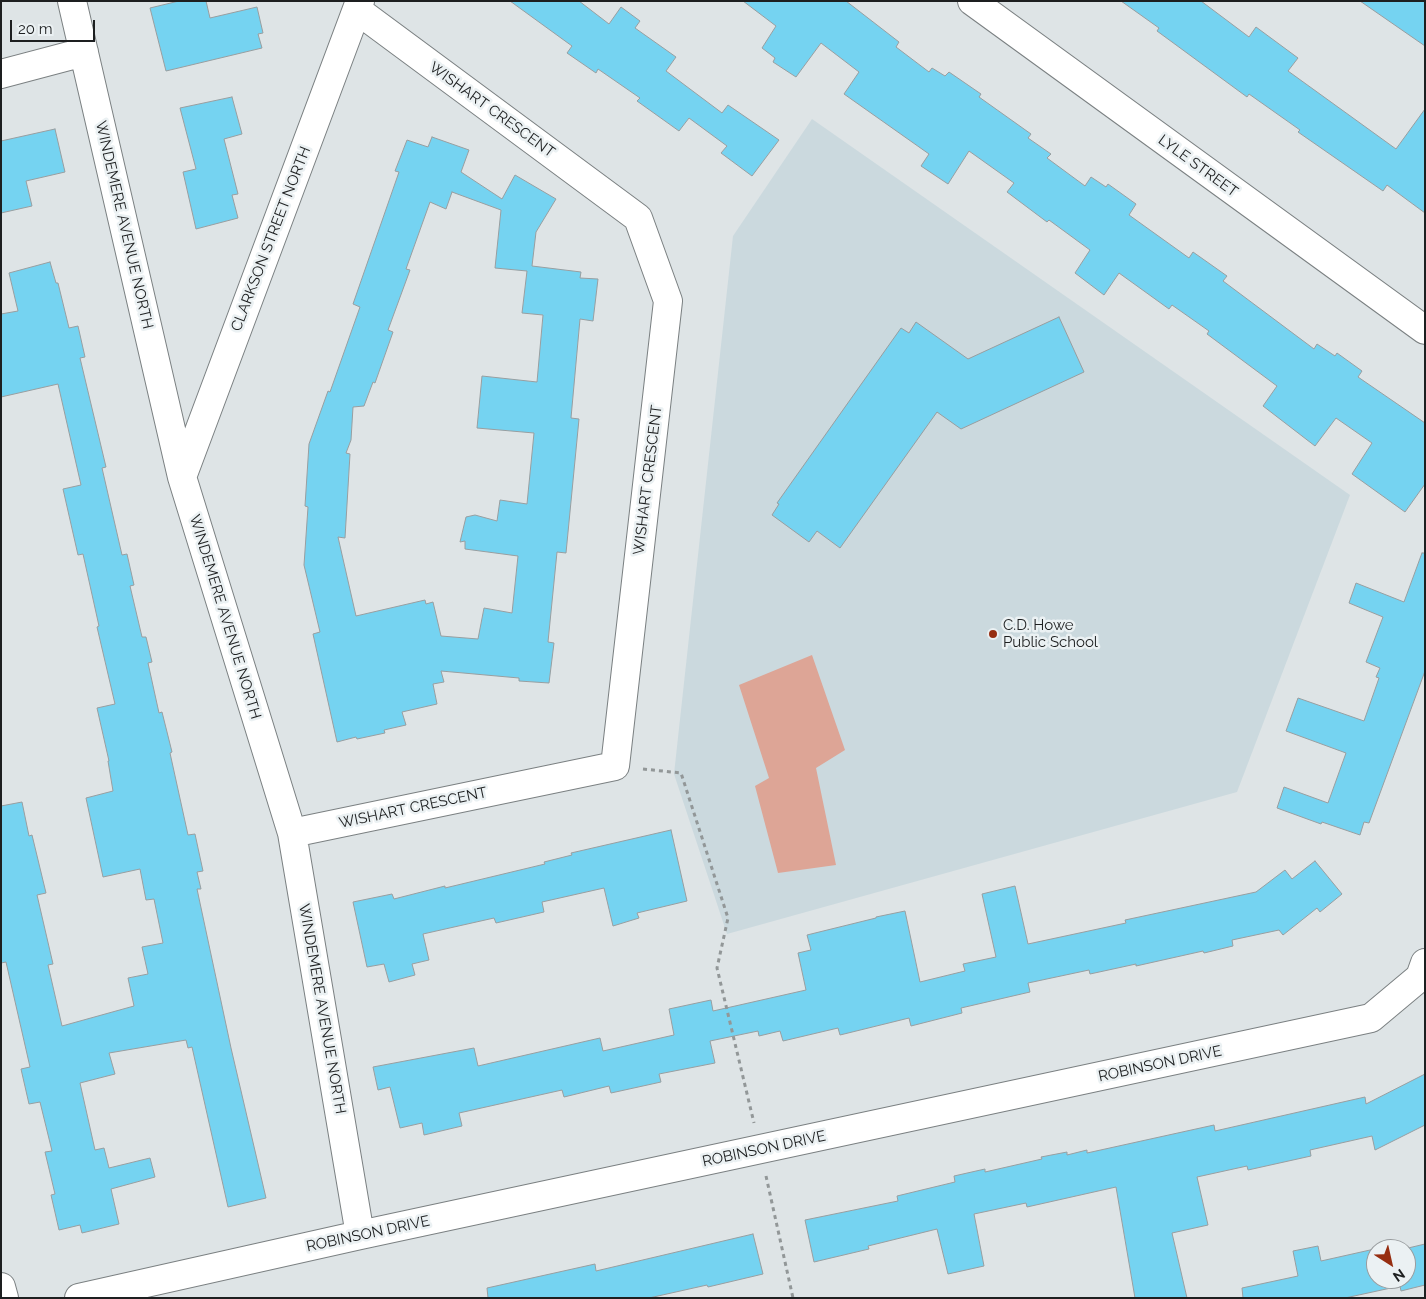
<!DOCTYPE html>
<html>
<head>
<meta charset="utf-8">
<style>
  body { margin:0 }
  #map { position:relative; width:1426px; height:1299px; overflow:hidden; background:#dee4e6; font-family:Raleway,sans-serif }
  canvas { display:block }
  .frame { position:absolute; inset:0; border:2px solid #1d1f20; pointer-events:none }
  .north { position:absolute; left:1366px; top:1239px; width:50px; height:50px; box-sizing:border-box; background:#ebf1f3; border:1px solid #999d9f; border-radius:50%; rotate:145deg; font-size:14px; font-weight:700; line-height:20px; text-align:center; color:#1d1f20 }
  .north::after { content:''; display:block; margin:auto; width:18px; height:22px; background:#962e11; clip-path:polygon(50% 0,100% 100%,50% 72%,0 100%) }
  .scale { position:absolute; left:10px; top:20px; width:85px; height:22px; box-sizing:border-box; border:2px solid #1d1f20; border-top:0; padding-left:6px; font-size:15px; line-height:18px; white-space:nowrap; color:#1d1f20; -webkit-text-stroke:4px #ebf1f3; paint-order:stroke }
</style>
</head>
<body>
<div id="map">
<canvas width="1426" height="1299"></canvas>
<div class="frame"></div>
<div class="north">N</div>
<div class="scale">20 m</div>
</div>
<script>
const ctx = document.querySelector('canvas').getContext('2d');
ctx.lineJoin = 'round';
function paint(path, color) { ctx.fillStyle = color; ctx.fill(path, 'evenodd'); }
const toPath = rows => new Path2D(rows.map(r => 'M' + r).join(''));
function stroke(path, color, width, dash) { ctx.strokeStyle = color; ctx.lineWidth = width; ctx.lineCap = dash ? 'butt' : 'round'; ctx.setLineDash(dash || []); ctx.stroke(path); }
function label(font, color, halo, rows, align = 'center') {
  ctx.font = font + ' Raleway,sans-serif'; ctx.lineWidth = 5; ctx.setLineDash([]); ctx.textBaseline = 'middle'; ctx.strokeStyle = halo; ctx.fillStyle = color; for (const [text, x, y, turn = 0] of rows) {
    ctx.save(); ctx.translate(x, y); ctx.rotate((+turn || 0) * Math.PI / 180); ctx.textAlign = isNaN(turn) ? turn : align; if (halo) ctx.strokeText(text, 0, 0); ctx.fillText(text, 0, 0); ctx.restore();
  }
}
paint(toPath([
  [812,119,1350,495,1237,792,727,934,674,774,733,236]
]), '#cbd9de');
paint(toPath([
  [812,655,845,750,816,768,836,865,778,873,755,786,769,778,739,685]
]), '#dda596');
const building = toPath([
  [179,1,206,1,210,18,257,7,263,33,258,34,262,48,166,71,150,8,179,1],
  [510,1,579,1,609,24,621,7,640,21,635,28,676,57,666,71,722,113,728,105,779,140,752,176,721,153,727,146,689,118,679,131,637,101,640,98,598,69,596,73,567,53,572,46,510,1],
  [743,1,846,1,899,42,896,47,929,72,932,68,945,76,949,72,981,94,979,97,1031,134,1028,138,1051,154,1047,158,1085,186,1091,177,1106,187,1108,184,1136,204,1129,215,1189,258,1193,252,1227,276,1223,281,1314,349,1317,344,1335,356,1337,353,1362,371,1358,377,1425,423,1425,484,1405,512,1352,474,1372,443,1336,418,1315,446,1263,406,1277,386,1207,334,1209,331,1172,305,1169,309,1119,273,1104,295,1075,273,1090,250,1049,220,1047,222,1007,192,1014,183,969,151,948,184,921,166,929,154,844,94,859,72,821,43,796,77,773,62,775,58,762,48,776,26,743,1],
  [1121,1,1201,1,1249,37,1256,27,1298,58,1288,71,1396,149,1425,109,1425,213,1387,185,1383,191,1298,132,1300,130,1249,94,1247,97,1157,31,1159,28,1121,1],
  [1360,1,1425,1,1425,46,1360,1],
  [232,97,242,134,224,139,238,194,232,195,238,218,196,229,183,172,196,169,180,108,232,97],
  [55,129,65,172,26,181,32,206,1,213,1,141,55,129],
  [432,137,469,150,461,172,502,199,515,175,556,199,536,232,532,266,581,272,580,278,598,279,593,321,580,319,571,418,579,419,566,553,557,552,548,642,554,643,549,683,519,681,519,678,441,671,444,682,433,684,437,704,402,712,406,725,384,730,385,733,357,739,356,737,337,742,313,634,320,632,304,565,308,507,305,506,309,444,328,391,330,392,360,307,353,304,399,172,395,171,407,140,428,147,432,137],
  [452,192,501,210,495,268,527,271,522,313,543,315,537,382,482,376,477,428,534,433,527,504,500,500,497,521,475,515,466,517,460,542,465,541,465,549,518,556,512,613,484,608,478,639,441,636,433,602,426,604,425,600,356,616,338,537,345,538,350,454,346,453,351,440,353,407,364,406,373,382,375,383,393,332,388,330,410,270,406,269,430,202,446,209,452,192],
  [50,262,56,283,58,283,69,328,78,326,85,357,80,358,106,467,102,468,122,555,127,554,134,585,130,586,142,637,146,637,152,662,148,663,159,713,162,712,172,752,170,753,188,835,195,834,198,848,203,871,197,872,201,889,197,889,231,1048,266,1198,228,1207,192,1047,188,1048,186,1040,109,1053,115,1074,80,1083,95,1150,104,1148,109,1168,150,1158,155,1177,111,1189,119,1224,82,1233,80,1225,59,1230,51,1195,55,1194,45,1152,52,1151,40,1102,29,1104,21,1069,30,1067,6,962,1,963,1,806,22,802,29,836,32,835,46,893,37,895,53,964,48,965,62,1026,134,1006,128,978,148,974,142,947,163,943,154,899,146,900,140,869,103,877,86,798,113,791,108,761,109,761,97,708,115,704,97,627,99,626,83,554,78,555,63,489,81,485,58,384,1,397,1,314,18,311,9,273,50,262],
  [1059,317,1084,372,961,429,937,412,840,548,817,531,809,542,772,515,779,504,777,503,901,328,909,333,916,322,968,359,1059,317],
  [1422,553,1425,553,1425,671,1369,823,1364,822,1360,835,1322,822,1321,824,1277,808,1284,787,1328,803,1346,753,1286,731,1298,698,1364,721,1379,678,1376,677,1380,668,1366,662,1383,617,1349,603,1356,583,1404,602,1422,553],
  [671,830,687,901,637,913,639,918,613,926,604,888,542,902,544,912,496,923,494,918,423,934,429,960,412,964,415,975,389,982,384,964,367,967,353,902,392,894,394,899,445,886,445,888,545,864,544,862,572,855,571,853,671,830],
  [1315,861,1342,894,1320,912,1317,908,1283,935,1279,930,1232,940,1233,946,1204,953,1203,951,1136,966,1136,964,1090,974,1089,970,1028,983,1030,992,961,1008,962,1013,911,1026,909,1018,840,1035,838,1028,783,1041,780,1031,759,1036,758,1031,710,1041,715,1063,659,1074,661,1082,611,1093,609,1086,564,1097,562,1090,459,1113,462,1126,424,1135,422,1123,400,1128,390,1087,378,1090,373,1067,474,1048,478,1066,600,1038,603,1051,674,1035,669,1009,711,1000,713,1011,806,990,798,953,811,950,807,935,876,918,876,917,905,911,920,982,965,971,963,964,996,957,982,894,1015,886,1028,944,1126,923,1125,920,1256,892,1285,870,1292,879,1315,861],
  [1425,1074,1425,1125,1375,1150,1372,1136,1310,1150,1311,1156,1248,1170,1247,1166,1197,1177,1208,1225,1172,1233,1187,1298,1135,1298,1116,1187,1027,1207,1026,1203,974,1214,984,1266,948,1274,937,1229,868,1246,869,1249,814,1262,805,1220,898,1201,897,1196,955,1182,954,1176,985,1169,985,1172,1042,1159,1041,1157,1067,1152,1067,1155,1087,1150,1087,1153,1214,1125,1215,1131,1365,1097,1366,1104,1425,1074],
  [753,1234,763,1274,708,1287,707,1285,649,1298,488,1298,487,1288,595,1264,596,1271,753,1234],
  [1425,1244,1425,1285,1401,1291,1400,1286,1345,1298,1243,1298,1242,1288,1298,1276,1293,1251,1318,1246,1321,1261,1379,1248,1376,1249,1376,1279,1406,1279,1406,1249,1404,1249,1425,1244]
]);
paint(building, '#75d3f1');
stroke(building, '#989ea0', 1);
const minor = toPath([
  [72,1,182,477,292,833,360,1235],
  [972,1,1425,330],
  [1,74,84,52],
  [182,477,360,1],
  [292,833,615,766,668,301,638,218,357,10],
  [1,1287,4,1298],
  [79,1298,360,1235,1371,1018,1420,977,1425,963]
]);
stroke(minor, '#7b8082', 30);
stroke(toPath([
  [643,769,681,773,728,918,717,968,754,1123],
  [766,1176,793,1298]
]), '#929798', 3, [4, 4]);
stroke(minor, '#fff', 28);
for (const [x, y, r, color] of [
  [993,634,5,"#962e11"]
]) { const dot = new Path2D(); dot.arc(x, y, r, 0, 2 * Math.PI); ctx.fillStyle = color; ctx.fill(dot); stroke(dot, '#ebf1f3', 2); }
label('15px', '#1d1f20', '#ebf1f3', [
  ["WISHART CRESCENT",492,110,36],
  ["LYLE STREET",1198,166,36],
  ["WINDEMERE AVENUE NORTH",124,225,77],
  ["CLARKSON STREET NORTH",271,239,-69],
  ["WISHART CRESCENT",648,480,-83],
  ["WINDEMERE AVENUE NORTH",225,617,73],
  ["WISHART CRESCENT",413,808,-12],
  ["WINDEMERE AVENUE NORTH",322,1009,80],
  ["ROBINSON DRIVE",1160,1064,-12],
  ["ROBINSON DRIVE",764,1149,-12],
  ["ROBINSON DRIVE",368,1234,-12]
]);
label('15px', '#1d1f20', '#ebf1f3', [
  ["C.D. Howe",1003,625],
  ["Public School",1003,642]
], 'left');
</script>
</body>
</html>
